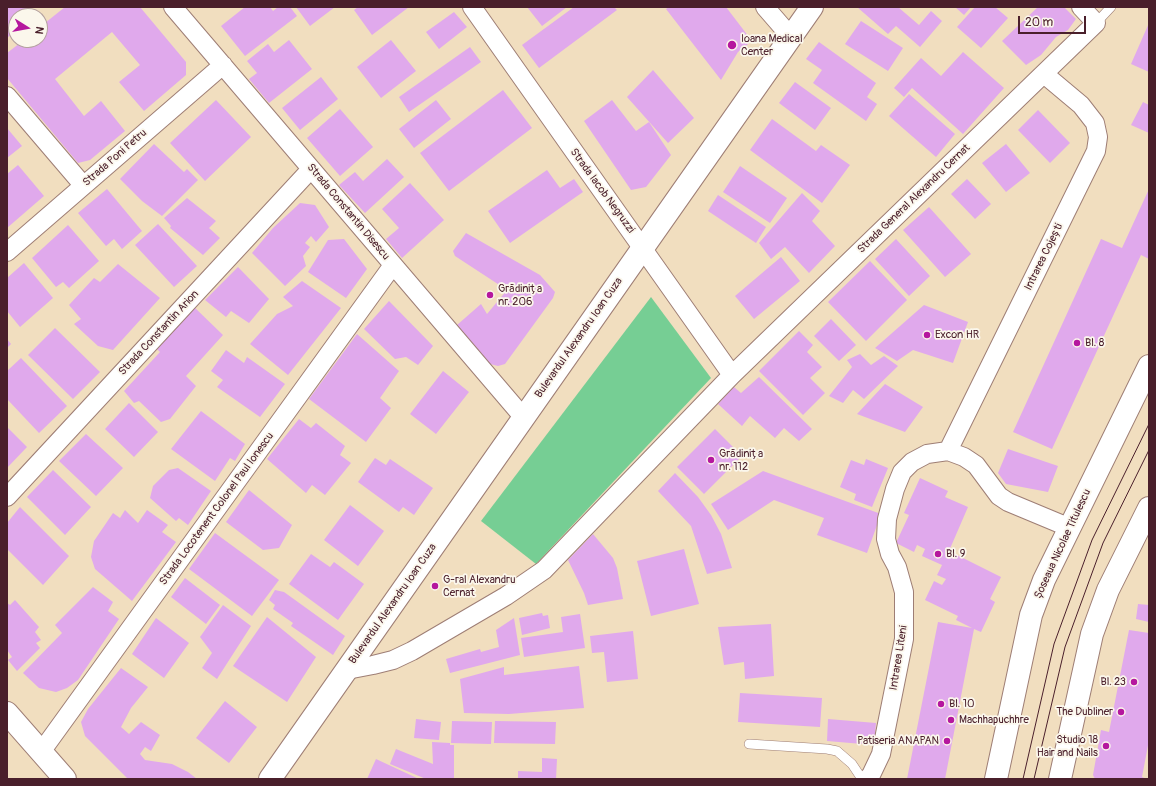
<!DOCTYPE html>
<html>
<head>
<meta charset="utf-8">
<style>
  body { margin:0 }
  #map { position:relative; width:1156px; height:786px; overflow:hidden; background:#f1debf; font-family:Pangolin,sans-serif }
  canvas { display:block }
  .frame { position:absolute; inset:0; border:8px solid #4a1f2b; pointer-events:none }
  .north { position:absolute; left:8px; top:8px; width:40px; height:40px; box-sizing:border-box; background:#fbf7ec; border:1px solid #b4a19f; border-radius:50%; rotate:101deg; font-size:11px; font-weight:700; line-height:16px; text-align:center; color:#4a1f2b }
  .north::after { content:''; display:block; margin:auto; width:14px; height:18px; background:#b5179e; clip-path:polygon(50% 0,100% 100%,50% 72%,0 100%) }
  .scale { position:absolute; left:1018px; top:16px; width:68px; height:18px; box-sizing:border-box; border:2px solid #4a1f2b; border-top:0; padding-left:5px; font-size:12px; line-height:14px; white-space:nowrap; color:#4a1f2b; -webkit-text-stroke:3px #fbf7ec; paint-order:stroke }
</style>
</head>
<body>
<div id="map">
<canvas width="1156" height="786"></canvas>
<div class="frame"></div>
<div class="north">N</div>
<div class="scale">20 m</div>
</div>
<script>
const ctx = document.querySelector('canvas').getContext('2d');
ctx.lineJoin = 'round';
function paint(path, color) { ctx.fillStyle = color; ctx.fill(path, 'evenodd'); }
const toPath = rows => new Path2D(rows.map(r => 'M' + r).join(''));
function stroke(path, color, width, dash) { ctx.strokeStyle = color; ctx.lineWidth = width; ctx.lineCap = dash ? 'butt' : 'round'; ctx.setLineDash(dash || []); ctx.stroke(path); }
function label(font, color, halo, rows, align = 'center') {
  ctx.font = font + ' Pangolin,sans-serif'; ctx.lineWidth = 3.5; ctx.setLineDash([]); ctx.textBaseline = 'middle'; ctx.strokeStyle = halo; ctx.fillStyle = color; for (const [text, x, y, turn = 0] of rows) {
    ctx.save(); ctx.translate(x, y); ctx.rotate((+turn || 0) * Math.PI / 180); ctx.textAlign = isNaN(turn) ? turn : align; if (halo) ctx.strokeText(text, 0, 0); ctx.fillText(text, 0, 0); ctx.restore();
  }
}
paint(toPath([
  [651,297,711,378,536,564,481,521]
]), '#76ce94');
paint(toPath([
  [7,7,28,7,34,14,32,16,16,16,16,30,7,38],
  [65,7,140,7,186,62,186,75,144,111,119,82,140,65,112,32,55,79,84,116,101,101,125,131,90,160,78,163,7,78,7,53,24,40,40,40,40,27],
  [245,7,270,7,273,11,278,7,290,7,297,16,245,56,221,26],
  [296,7,335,7,310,26],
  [358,7,409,7,372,35,354,10],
  [527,7,567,7,542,26],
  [574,7,614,7,617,10,539,68,522,45],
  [669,7,726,7,752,41,738,52,721,80,666,9],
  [857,7,898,7,919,25,931,11,942,21,920,47,896,26,888,34],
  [955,7,971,7,964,15],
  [975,7,995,7,1008,18,981,48,957,27],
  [1038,7,1064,7,1076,19,1068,30,1056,37,1041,55,1026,65,1002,41],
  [454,12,467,27,439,49,426,32],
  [861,21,903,48,888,71,845,44],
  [1149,23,1149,72,1131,64],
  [289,40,312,69,269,103,249,79,257,73,247,61,268,44,274,52],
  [391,40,416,71,381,98,357,67],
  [819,42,876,83,867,97,877,104,866,121,813,83,822,70,806,59],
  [470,47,481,62,409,112,399,97],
  [963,52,1004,88,963,134,912,88,904,97,894,88,921,58,941,76],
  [653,70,694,118,668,143,627,97],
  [321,77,338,99,300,130,282,108],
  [795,82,831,108,815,130,779,103],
  [503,90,532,128,449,191,420,153],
  [909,94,955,134,936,157,889,116],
  [216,100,251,137,205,181,170,143],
  [436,100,451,119,414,148,399,129],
  [612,100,636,131,649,122,671,155,646,187,631,190,584,121],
  [1143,102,1149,105,1149,133,1131,125],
  [340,109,373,147,340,176,307,138],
  [1038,110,1070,143,1050,163,1018,130],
  [772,119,816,151,821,145,850,165,822,203,750,150],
  [7,128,22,146,7,158],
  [154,144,184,172,187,169,198,180,162,216,142,201,120,179],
  [1006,144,1030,173,1006,192,982,163],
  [387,159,404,177,365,213,339,185,355,172,363,181],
  [18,165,44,196,7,228,7,174],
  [740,166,787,198,770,223,723,192],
  [547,170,560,188,574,179,583,192,510,243,488,211],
  [967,179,991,204,975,219,951,194],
  [410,183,444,220,402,258,386,239,399,228,382,209],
  [107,189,142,231,122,249,114,239,106,246,78,213],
  [1149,189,1149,259,1141,255,1052,449,1013,432,1101,239,1122,248],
  [802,193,820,211,812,221,835,246,809,273,785,247,771,259,759,243],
  [718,195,766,227,756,243,708,211],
  [187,198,216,221,209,228,220,238,203,255,170,228,171,226,164,218],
  [300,203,315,205,329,227,316,242,311,236,305,243,310,247,303,256,306,266,285,286,252,253,273,228],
  [929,207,971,254,945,277,903,230],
  [158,224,197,266,174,287,135,245],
  [68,225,99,261,69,288,63,282,56,287,32,258],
  [466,233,540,275,555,292,553,298,505,364,498,366,486,363,457,325,481,304,487,314,507,290,455,256,453,251],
  [344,239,367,269,346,298,308,272,328,240],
  [896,239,930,276,909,296,875,259],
  [781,257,800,281,754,319,735,296],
  [870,261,907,300,866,341,828,302],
  [24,263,53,298,20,327,7,311,7,278],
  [118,264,160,298,113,350,98,346,74,324,81,319,69,305,94,278,100,282],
  [238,267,269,299,249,323,231,311,226,317,205,300],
  [302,281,341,308,288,375,250,344,277,314,293,306,283,297],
  [389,301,433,346,418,365,406,357,395,359,364,329],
  [924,305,968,322,953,363,913,350,897,361,875,348],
  [193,306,223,335,186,376,196,386,170,419,161,422,139,401,134,403,124,391,160,352,155,347],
  [831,319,856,345,839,361,814,336],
  [55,328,100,372,73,399,28,355],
  [799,331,813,345,807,352,822,367,810,378,825,393,803,415,759,371],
  [357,334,399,371,380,398,391,408,366,442,309,399],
  [7,339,11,344,7,348],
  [226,350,244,363,247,357,285,384,260,417,217,387,223,380,211,371],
  [860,354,871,365,884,356,898,366,864,399,853,390,843,403,829,396,852,367,847,360],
  [21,358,67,406,39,433,7,399,7,371],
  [443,371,469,392,436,434,410,414],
  [759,377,812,429,799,441,784,428,775,438,750,416,742,426,718,404,734,387,741,393],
  [885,384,923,407,905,432,857,414],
  [129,403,158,432,134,457,105,429],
  [201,411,245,444,235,461,230,458,215,481,171,449],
  [299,419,311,428,316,423,345,446,340,455,351,463,325,495,312,485,306,493,267,459],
  [7,427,27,447,7,468],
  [715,429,742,456,704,494,677,467],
  [86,434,123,468,96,496,59,461],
  [1008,449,1058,466,1048,492,1006,484,998,473],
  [375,458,386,465,390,459,433,488,414,515,403,507,399,512,358,482],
  [866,459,888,468,872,507,854,500,856,494,840,487,851,460,864,465],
  [178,468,211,491,188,525,179,518,176,521,150,498,153,486,169,470],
  [53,470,91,507,65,535,27,497],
  [763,471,881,514,867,553,817,535,824,518,774,500,728,530,711,504],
  [675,473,698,497,711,515,721,534,732,568,707,574,691,526,658,491],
  [920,478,948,491,945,497,968,507,949,551,1001,577,990,599,995,602,981,632,974,629,945,779,907,779,938,622,972,628,956,620,958,616,925,600,934,581,942,585,946,579,937,575,942,565,922,556,925,549,917,545,914,552,896,543,909,515,904,513],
  [249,490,292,525,279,548,263,550,226,522],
  [350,505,384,531,358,566,324,540],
  [20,507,69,556,43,585,7,549,7,523],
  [125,510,138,523,147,510,168,525,162,532,176,542,132,601,95,569,91,557,94,541,113,513,120,518],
  [215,533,279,580,252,616,189,569],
  [593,534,613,558,617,568,623,599,588,605,584,593,568,560],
  [684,549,699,604,651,616,637,561],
  [311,554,330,567,334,562,364,584,338,620,289,584],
  [185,578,220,605,206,624,171,597],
  [93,587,113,602,108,611,119,619,78,680,67,688,56,692,39,688,23,673,62,633,55,625],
  [275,590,284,592,345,636,333,655,291,626,293,623,273,609,275,605,269,600],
  [15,600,39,627,35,632,41,640,36,643,40,648,17,671,8,660,12,657,7,650,7,603,10,605],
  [1138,604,1149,605,1149,622,1136,619],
  [223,605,251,626,217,679,202,668,212,653,200,637],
  [542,613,543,616,548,615,550,628,522,635,519,618],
  [580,614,585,648,524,657,521,638,563,632,561,617],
  [267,617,316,657,287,702,233,666],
  [156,618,189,643,164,678,132,654],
  [514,618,520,655,450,673,446,659,480,649,481,652,499,647,496,630],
  [771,624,774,676,745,679,744,662,724,665,718,627],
  [1129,630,1149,633,1149,740,1142,777,1147,779,1095,779,1093,775,1101,730,1109,732],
  [633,631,638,679,607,682,604,652,592,653,590,636],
  [579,666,584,708,509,714,464,713,460,679,504,667,504,675],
  [121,668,148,687,131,708,121,727,129,734,141,722,160,735,151,751,145,747,140,754,145,760,172,764,188,772,197,779,128,779,85,736,81,722,88,709],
  [740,693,822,698,820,727,738,722],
  [225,701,257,727,229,763,196,738],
  [416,719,441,722,439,740,414,738],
  [828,719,876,723,874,745,827,741],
  [452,721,492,722,491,744,451,743],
  [495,721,556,722,555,744,494,743],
  [432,742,450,743,450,745,454,745,454,779,426,779,390,764,396,749,433,764],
  [542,758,557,759,556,779,518,779,518,771,542,772],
  [376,759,419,779,367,779]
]), '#e0a9ec');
const service = toPath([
  [1096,23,1111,7],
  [749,744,827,749,837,751,852,764,862,779]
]);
const minor = toPath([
  [173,7,524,418],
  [472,7,732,375],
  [765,7,791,37],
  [7,96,83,185],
  [7,252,223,65],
  [948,451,1096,151,1098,137,1095,123,1081,105,1044,74],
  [7,497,311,169],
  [347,670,373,665,393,660,412,651,506,596,544,570,732,375,1096,23,1081,7],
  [41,752,393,265],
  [867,779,871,775,881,754,904,639,904,592,897,567,890,554,886,539,887,519,895,489,902,472,912,462,927,454,948,451,964,457,976,465,999,496,1008,502,1068,527]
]);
const tertiary = toPath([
  [7,713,65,779],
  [270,779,812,7]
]);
const primary = toPath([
  [996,779,1031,615,1044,580,1149,366],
  [1060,779,1092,634,1108,590,1149,508]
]);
stroke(service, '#9e7e75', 10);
stroke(minor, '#9e7e75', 20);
stroke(tertiary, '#9e7e75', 24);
stroke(primary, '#9e7e75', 24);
stroke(service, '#fff', 9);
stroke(minor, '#fff', 18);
stroke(tertiary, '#fff', 22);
stroke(primary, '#fff', 22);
stroke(toPath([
  [1023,779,1054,644,1092,540,1149,424],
  [1034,779,1065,647,1103,543,1149,450]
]), '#4a1f2b', 1);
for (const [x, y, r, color] of [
  [732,45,5,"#b5179e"],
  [490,295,4,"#b5179e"],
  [927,335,4,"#b5179e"],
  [1077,343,4,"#b5179e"],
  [711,460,4,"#b5179e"],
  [938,554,4,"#b5179e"],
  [435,586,4,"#b5179e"],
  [1134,682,4,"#b5179e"],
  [941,704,4,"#b5179e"],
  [1121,712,4,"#b5179e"],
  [951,720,4,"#b5179e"],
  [947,741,4,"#b5179e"],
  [1106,746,4,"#b5179e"]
]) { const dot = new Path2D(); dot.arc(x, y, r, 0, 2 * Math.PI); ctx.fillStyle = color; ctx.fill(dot); stroke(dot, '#fbf7ec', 1.5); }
label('11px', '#4a1f2b', '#fbf7ec', [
  ["Ioana Medical",741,39],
  ["Center",741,52],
  ["Grădinița",498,289],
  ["nr. 206",498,302],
  ["Excon HR",935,335],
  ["Bl. 8",1085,343],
  ["Grădinița",719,454],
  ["nr. 112",719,467],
  ["Bl. 9",946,554],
  ["G-ral Alexandru",443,580],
  ["Cernat",443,593],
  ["Bl. 23",1126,682,"right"],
  ["Bl. 10",949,704],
  ["The Dubliner",1113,712,"right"],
  ["Machhapuchhre",959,720],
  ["Studio 18",1098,740,"right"],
  ["Hair and Nails",1098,753,"right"],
  ["Patiseria ANAPAN",939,741,"right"]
], 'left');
label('11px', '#4a1f2b', '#fbf7ec', [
  ["Strada Poni Petru",115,158,-41],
  ["Strada Iacob Negruzzi",602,191,54],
  ["Strada General Alexandru Cernat",914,199,-44],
  ["Strada Constantin Disescu",348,212,50],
  ["Intrarea Cojești",1044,257,-64],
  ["Strada Constantin Arion",159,333,-47],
  ["Bulevardul Alexandru Ioan Cuza",579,338,-55],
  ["Strada Locotenent Colonel Paul Ionescu",217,509,-54],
  ["Șoseaua Nicolae Titulescu",1063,544,-65],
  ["Bulevardul Alexandru Ioan Cuza",393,604,-55],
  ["Intrarea Liteni",899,658,-81]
]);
</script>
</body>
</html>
